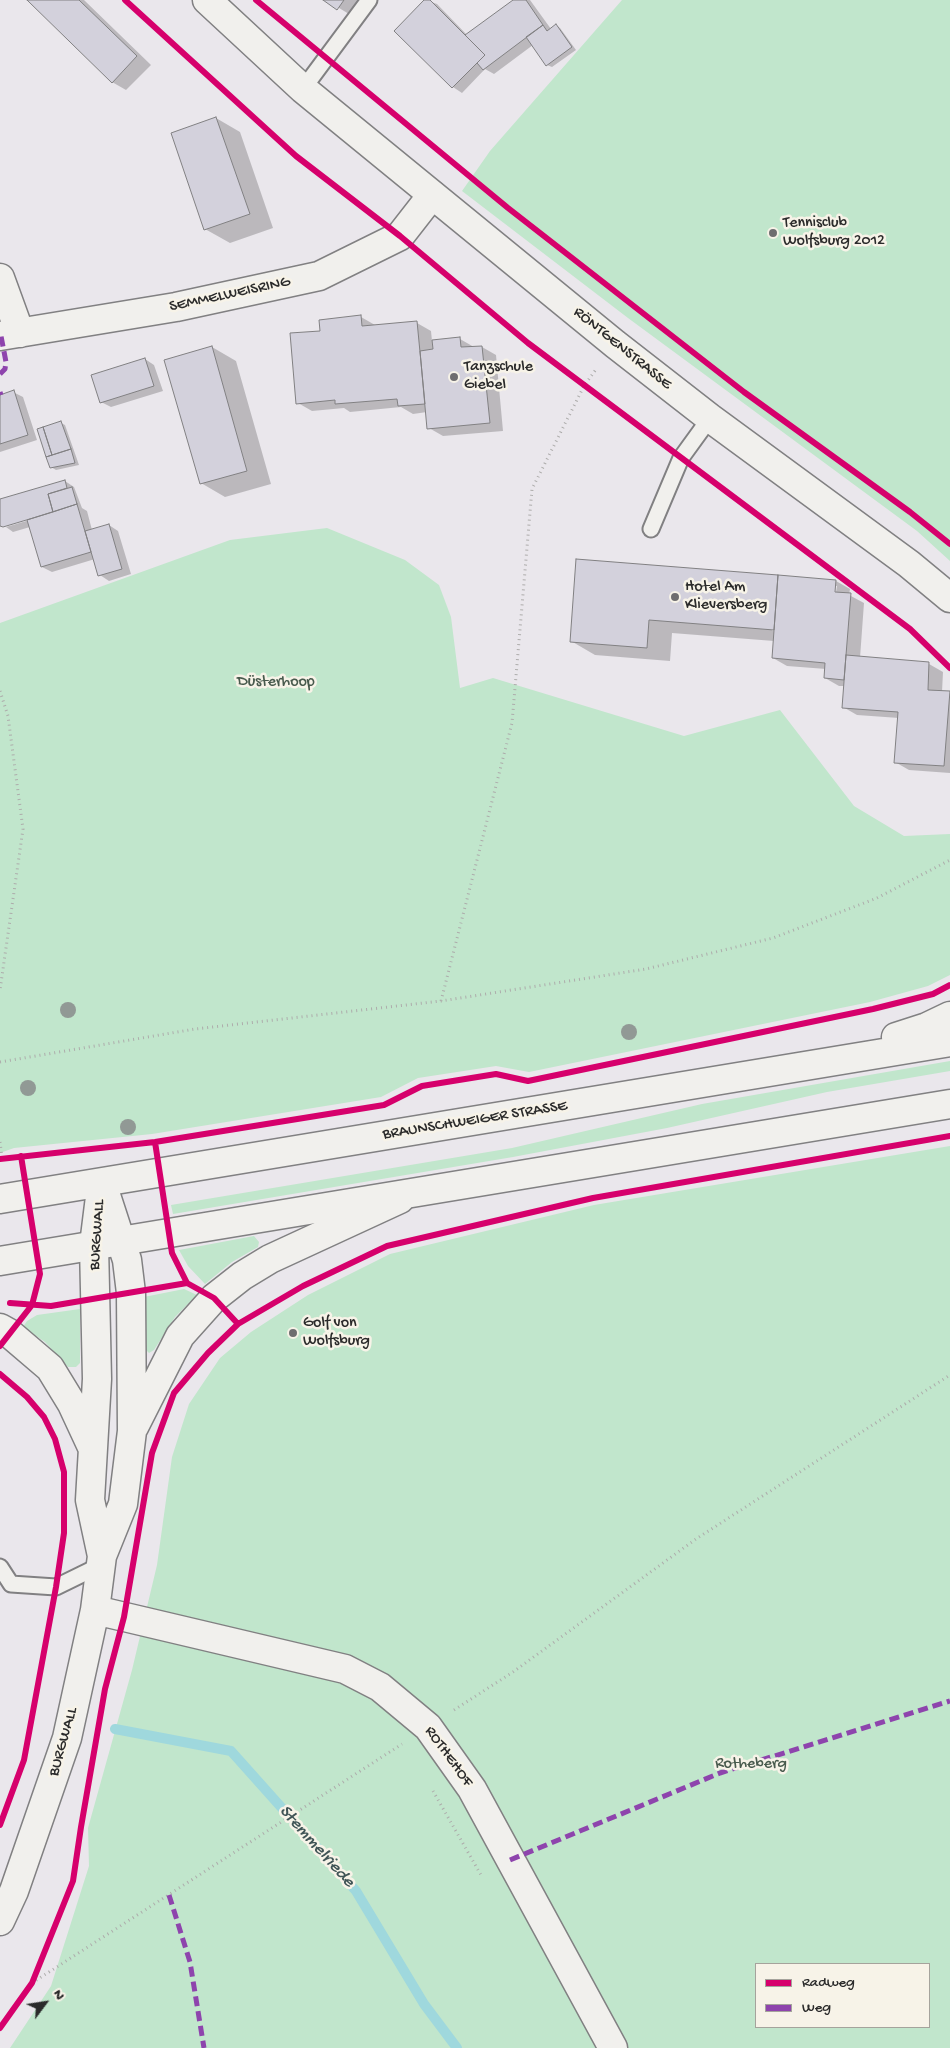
<!DOCTYPE html>
<html>
<head>
<meta charset="utf-8">
<style>
  body { margin:0 }
  #map { position:relative; width:950px; height:2048px; overflow:hidden; background:#eae7ec; font-family:"Gochi Hand",sans-serif }
  canvas { display:block }
  .legend { position:absolute; left:755px; top:1963px; width:175px; height:65px; box-sizing:border-box; background:#f7f3e8; border:1px solid #a5a39c; margin:0; padding:6px 9px; list-style:none; font-size:15px; color:#2b2b2b }
  .legend li { display:flex; align-items:center; gap:10px; height:25px }
  .legend b { width:25px; border:1px solid #a5a39c }
  .north { position:absolute; left:20px; top:1978px; width:50px; height:50px; -webkit-text-stroke:4px #f7f3e8; paint-order:stroke; rotate:59deg; font-size:14px; font-weight:700; line-height:20px; text-align:center; color:#2b2b2b }
  .north::after { content:''; display:block; margin:auto; width:18px; height:22px; background:#2b2b2b; clip-path:polygon(50% 0,100% 100%,50% 72%,0 100%) }
</style>
</head>
<body>
<div id="map">
<canvas width="950" height="2048"></canvas>
<ul class="legend">
<li><b style="height:6px;background:#d6006c"></b>Radweg</li>
<li><b style="height:6px;background:#8e44ad"></b>Weg</li>
</ul>
<div class="north">N</div>
</div>
<script>
const ctx = document.querySelector('canvas').getContext('2d');
ctx.lineJoin = 'round';
function paint(path, color) { ctx.fillStyle = color; ctx.fill(path, 'evenodd'); }
const toPath = rows => new Path2D(rows.map(r => 'M' + r).join(''));
function stroke(path, color, width, dash) { ctx.strokeStyle = color; ctx.lineWidth = width; ctx.lineCap = dash ? 'butt' : 'round'; ctx.setLineDash(dash || []); ctx.stroke(path); }
function label(font, color, halo, rows, align = 'center') {
  ctx.font = font + ' "Gochi Hand",sans-serif'; ctx.lineWidth = 5; ctx.setLineDash([]); ctx.textBaseline = 'middle'; ctx.strokeStyle = halo; ctx.fillStyle = color; for (const [text, x, y, turn = 0] of rows) {
    ctx.save(); ctx.translate(x, y); ctx.rotate((+turn || 0) * Math.PI / 180); ctx.textAlign = isNaN(turn) ? turn : align; if (halo) ctx.strokeText(text, 0, 0); ctx.fillText(text, 0, 0); ctx.restore();
  }
}
paint(toPath([
  [622,0,950,0,950,561,917,531,628,318,462,191,490,151],
  [327,528,405,560,439,585,451,617,460,688,493,678,684,736,780,710,854,806,904,836,950,834,950,975,928,986,870,1002,529,1072,496,1066,418,1078,381,1097,152,1134,14,1148,0,1153,0,623,230,540],
  [950,1061,950,1071,827,1092,667,1128,513,1157,173,1214,171,1205,512,1148,702,1104],
  [950,1146,950,2048,10,2048,51,1986,89,1866,88,1828,132,1670,157,1565,172,1457,189,1404,220,1358,251,1332,308,1295,390,1254,594,1205],
  [756,1964,929,1964,929,2027,756,2027],
  [254,1236,259,1242,258,1247,232,1262,205,1284,188,1266,179,1250],
  [184,1289,197,1295,175,1317,154,1350,149,1353,145,1349,144,1297],
  [80,1309,80,1363,76,1367,68,1367,45,1342,23,1327,27,1321,37,1315]
]), '#c1e6cc');
paint(toPath([
  [29,0,84,0,151,65,126,90,112,82],
  [326,0,377,0,362,22],
  [426,0,437,4,467,35,515,0,530,0,551,29,556,25,560,28,576,50,552,67,547,65,533,45,494,74,485,69,462,93,453,87],
  [216,118,240,132,273,228,230,243,205,229],
  [361,317,375,325,417,323,431,331,432,341,460,339,474,347,482,347,496,355,503,431,443,436,429,428,427,412,413,414,401,407,350,412,344,408,312,411,298,403],
  [212,347,236,361,271,484,225,497,201,483],
  [145,359,154,365,163,391,111,407,101,402],
  [13,392,23,397,37,440,0,452,0,396],
  [61,423,65,425,79,465,56,470,51,467,39,430],
  [65,481,74,487,82,508,87,511,92,530,109,525,118,531,131,574,109,581,100,575,95,559,52,572,42,567,30,527,13,532,6,527,33,519,33,517,0,524,0,501],
  [777,576,779,578,836,581,850,589,849,595,864,603,860,658,929,664,943,672,942,692,950,693,950,773,909,770,895,762,899,718,857,715,843,707,845,686,839,686,825,678,826,669,787,666,773,658,774,641,672,633,670,661,595,655,571,641],
  [834,586,837,586,835,598],
  [769,626,775,629,775,632,768,628]
]), '#0003');
stroke(toPath([
  [115,1729,231,1751,356,1891,424,2004,457,2048]
]), '#9fd8dd', 10);
const building = toPath([
  [27,0,79,0,137,56,112,83,27,0],
  [323,0,344,0,337,10,323,0],
  [424,0,430,0,485,55,452,88,394,31,424,0],
  [513,0,526,0,543,25,483,70,477,63,485,55,465,35,513,0],
  [556,24,572,47,546,66,526,37,543,25,547,31,556,24],
  [216,117,250,214,204,230,171,133,216,117],
  [361,315,362,326,417,321,425,404,398,406,397,399,335,404,335,400,296,404,290,333,320,331,319,320,361,315],
  [460,337,461,347,482,346,490,423,427,429,420,351,433,349,432,340,460,337],
  [212,346,247,471,200,484,164,360,212,346],
  [145,358,154,386,100,403,91,375,145,358],
  [14,390,28,435,0,444,0,395,14,390],
  [61,421,71,449,52,455,43,427,61,421],
  [43,427,52,455,46,457,37,429,43,427],
  [71,449,75,463,50,468,46,457,71,449],
  [65,480,67,488,48,494,53,512,3,527,0,526,0,499,65,480],
  [72,487,77,504,53,512,48,494,72,487],
  [77,504,91,552,41,567,27,520,77,504],
  [109,524,122,569,98,576,85,531,109,524],
  [576,559,778,575,774,630,649,620,647,648,570,642,576,559],
  [778,575,836,580,835,592,851,593,844,680,824,678,825,663,772,658,778,575],
  [846,655,929,662,928,690,950,691,944,766,894,763,898,712,842,708,846,655]
]);
paint(building, '#d3d1dc');
stroke(building, '#818082', 1);
const lane = toPath([
  [303,89,369,0],
  [651,529,681,458,710,418],
  [0,1567,11,1584,56,1587,101,1565]
]);
const street = toPath([
  [0,278,20,333],
  [0,336,176,307,319,276,400,236,432,195],
  [101,1189,94,1245,97,1379,90,1500,102,1556],
  [0,1328,9,1333,50,1368,72,1404,92,1447],
  [134,1427,180,1336,214,1298,242,1276,270,1259,400,1199],
  [95,1610,345,1669,380,1687,428,1727,472,1789,613,2048],
  [0,1921,14,1891,67,1738,95,1610,102,1556,123,1504,132,1431,131,1293,127,1260,102,1183]
]);
const secondary = toPath([
  [207,0,303,89,615,344,710,418,909,564,950,598],
  [896,1037,927,1027,950,1016],
  [0,1199,950,1042],
  [0,1261,950,1104]
]);
stroke(lane, '#818082', 19);
stroke(street, '#818082', 31);
stroke(secondary, '#818082', 31);
stroke(toPath([
  [0,691,8,716,23,829,0,990],
  [441,1001,512,723,532,489,584,386,597,368],
  [0,1062,195,1029,441,1001,646,969,773,938,877,898,950,860],
  [0,1142,2,1158],
  [454,1710,513,1672,696,1539,950,1375],
  [433,1791,481,1875],
  [32,1983,402,1744]
]), '#adacab', 3, [1, 4]);
stroke(lane, '#f1f0ed', 15);
stroke(street, '#f1f0ed', 28);
stroke(secondary, '#f1f0ed', 28);
stroke(toPath([
  [0,374,5,369,6,362,1,336],
  [0,392,1,395],
  [510,1860,720,1773,950,1701],
  [169,1895,190,1962,204,2048]
]), '#8e44ad', 5, [10, 5]);
stroke(toPath([
  [125,0,296,156,400,236,528,343,910,629,950,668],
  [256,0,508,208,744,392,910,512,950,544],
  [155,1142,172,1253,187,1283],
  [0,1159,155,1142,384,1105,422,1086,496,1074,528,1081,873,1009,933,994,950,985],
  [10,1303,51,1306,187,1283,214,1298,238,1324],
  [0,1346,32,1305,40,1274,21,1156],
  [0,1374,27,1397,44,1417,55,1439,64,1472,64,1533,56,1587,24,1760,0,1825],
  [0,2028,32,1983,73,1881,81,1827,105,1689,124,1617,152,1453,174,1393,208,1353,238,1324,303,1286,387,1246,593,1198,950,1136]
]), '#d6006c', 6);
ctx.fillStyle = '#919995';
for (const [x, y] of [
  [68,1010],
  [629,1032],
  [28,1088],
  [128,1127]
]) { ctx.beginPath(); ctx.arc(x, y, 8, 0, 2 * Math.PI); ctx.fill(); }
for (const [x, y, r, color] of [
  [773,233,5,"#6e6d6f"],
  [454,377,5,"#6e6d6f"],
  [675,597,5,"#6e6d6f"],
  [293,1333,5,"#6e6d6f"]
]) { const dot = new Path2D(); dot.arc(x, y, r, 0, 2 * Math.PI); ctx.fillStyle = color; ctx.fill(dot); stroke(dot, '#f7f3e8', 2); }
label('16px', '#2b2b2b', '#f7f3e8', [
  ["Tennisclub",783,224],
  ["Wolfsburg 2012",783,242],
  ["Tanzschule",464,368],
  ["Giebel",464,386],
  ["Hotel Am",685,588],
  ["Klieversberg",685,606],
  ["Golf von",303,1324],
  ["Wolfsburg",303,1342]
], 'left');
label('16px', '#2b2b2b', '#f7f3e8', [
  ["SEMMELWEISRING",230,295,-12],
  ["RÖNTGENSTRASSE",622,349,39],
  ["BRAUNSCHWEIGER STRASSE",475,1121,-9],
  ["BURGWALL",98,1235,-86],
  ["BURGWALL",64,1742,-74],
  ["ROTHEHOF",448,1757,54]
]);
label('16px', '#485a4d', '#f7f3e8', [
  ["Düsterhoop",276,683],
  ["Rotheberg",751,1765]
]);
label('italic 18px', '#405456', '#f7f3e8', [
  ["Stemmelriede",316,1847,48]
]);
</script>
</body>
</html>
